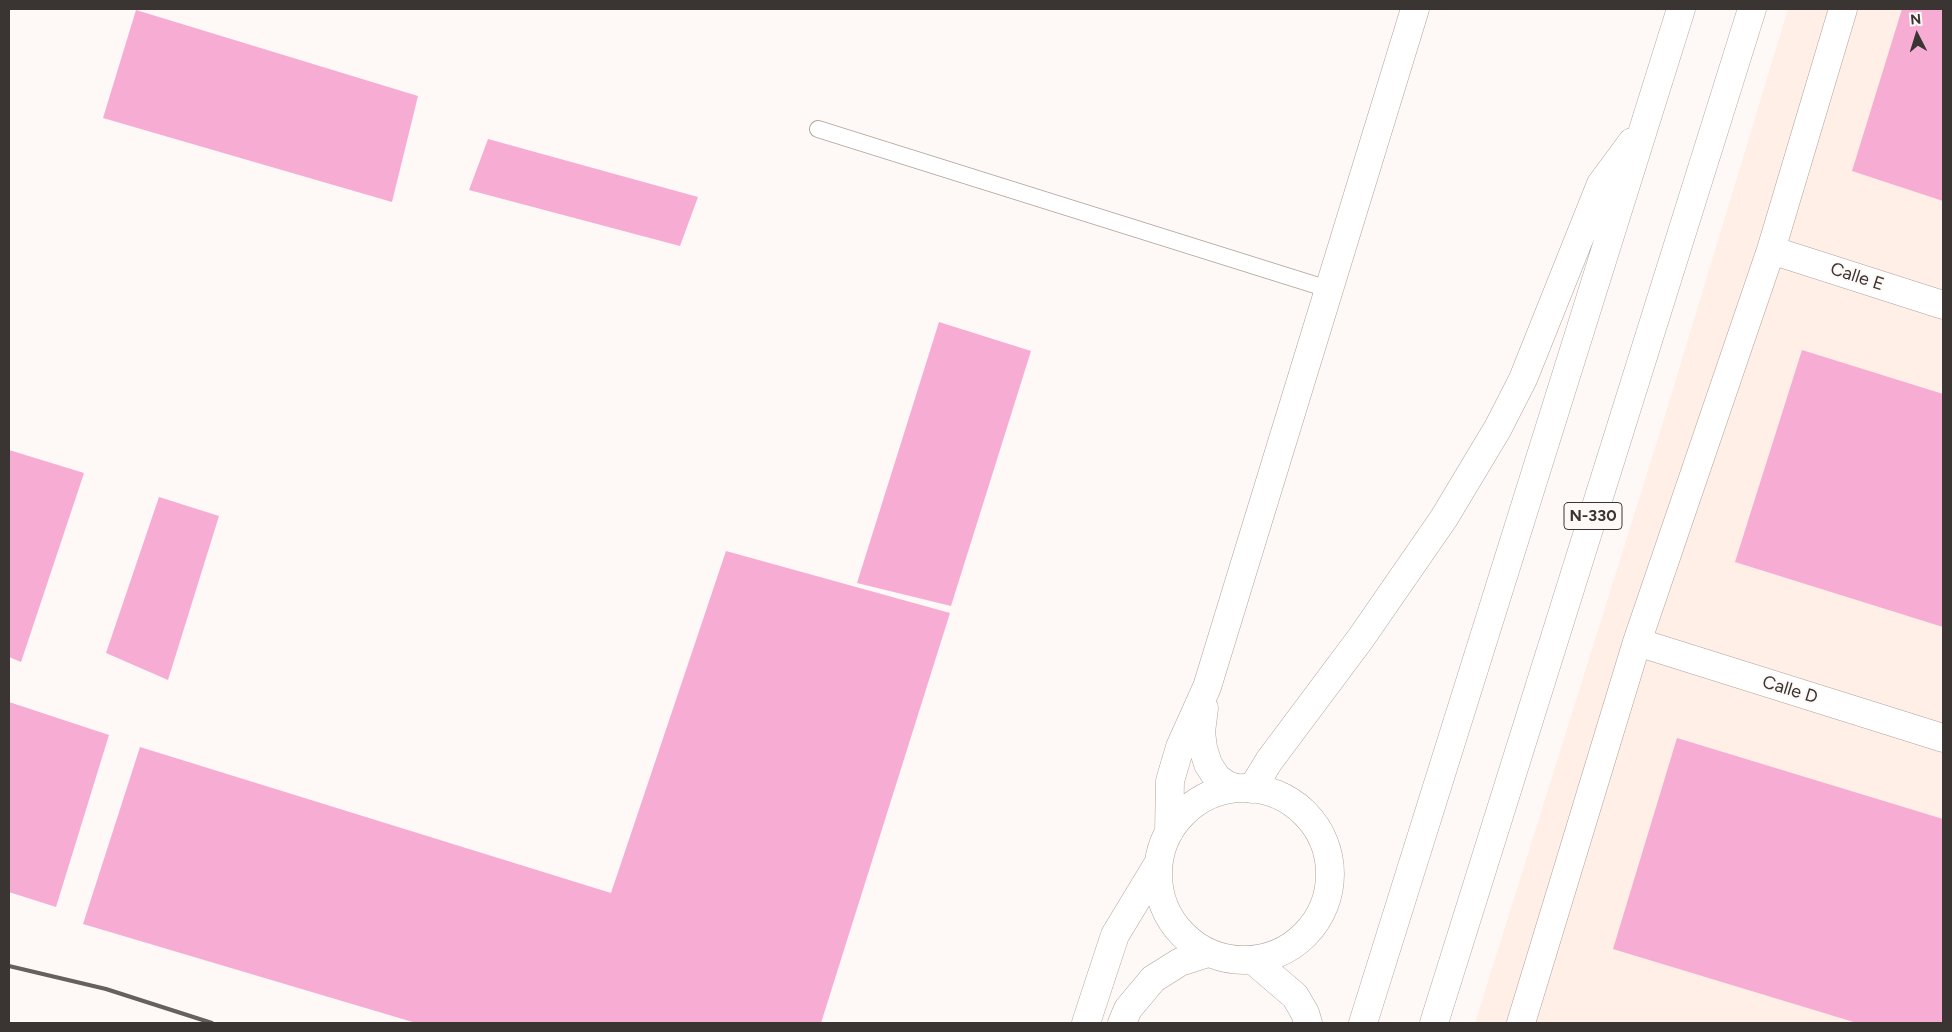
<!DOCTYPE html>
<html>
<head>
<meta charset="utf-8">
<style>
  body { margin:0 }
  #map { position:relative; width:1952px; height:1032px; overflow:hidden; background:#fef9f6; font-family:Figtree,sans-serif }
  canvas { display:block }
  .frame { position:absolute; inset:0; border:10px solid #3a3533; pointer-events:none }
  .north { position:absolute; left:1892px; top:10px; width:50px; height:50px; -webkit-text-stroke:4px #fef9f6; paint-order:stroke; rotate:355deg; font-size:14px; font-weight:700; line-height:20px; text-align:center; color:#3a3533 }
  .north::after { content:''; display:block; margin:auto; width:18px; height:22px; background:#3a3533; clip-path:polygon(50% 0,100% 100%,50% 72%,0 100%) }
</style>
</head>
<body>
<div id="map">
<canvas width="1952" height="1032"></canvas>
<div class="frame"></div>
<div class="north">N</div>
</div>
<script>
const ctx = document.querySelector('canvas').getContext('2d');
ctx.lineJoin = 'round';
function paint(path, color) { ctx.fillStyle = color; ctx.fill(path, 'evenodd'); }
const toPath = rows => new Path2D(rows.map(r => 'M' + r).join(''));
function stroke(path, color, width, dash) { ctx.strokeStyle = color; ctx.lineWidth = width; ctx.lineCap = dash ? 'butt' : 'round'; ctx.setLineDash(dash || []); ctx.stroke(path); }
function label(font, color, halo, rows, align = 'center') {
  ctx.font = font + ' Figtree,sans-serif'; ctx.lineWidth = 4; ctx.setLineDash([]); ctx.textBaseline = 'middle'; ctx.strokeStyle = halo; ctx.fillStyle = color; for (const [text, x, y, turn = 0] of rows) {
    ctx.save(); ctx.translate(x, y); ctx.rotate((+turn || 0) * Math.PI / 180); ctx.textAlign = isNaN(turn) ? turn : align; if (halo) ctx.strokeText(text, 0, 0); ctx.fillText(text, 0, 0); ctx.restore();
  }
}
paint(toPath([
  [1788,9,1943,9,1943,1023,1475,1023,1660,432]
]), '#ffefe6');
paint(toPath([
  [1902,9,1943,9,1943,201,1852,171],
  [136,10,418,96,392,202,103,118],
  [488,139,698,197,680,246,469,190],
  [939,322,1031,351,951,606,857,583],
  [1802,350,1943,394,1943,627,1735,562],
  [9,450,84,473,21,662,9,657],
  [159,497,219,516,168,680,106,653],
  [726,551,950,613,821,1023,416,1023,83,924,140,747,611,893],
  [9,702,109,735,56,907,9,892],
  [1677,738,1943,819,1943,1023,1857,1023,1613,949]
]), '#f7acd4');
const lane = toPath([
  [818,129,1328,289]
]);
const street = toPath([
  [1771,250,1943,305],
  [1637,642,1943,738],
  [1521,1023,1637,642,1771,250,1843,9]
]);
const secondary = toPath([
  [1204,708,1201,732,1203,748,1208,764,1217,778,1227,785,1236,788],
  '1158 874a86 86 0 1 1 172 0a86 86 0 1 1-172 0Z',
  [1169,832,1170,781,1180,747,1207,687,1415,9],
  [1086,1023,1115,935,1158,864],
  [1122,1023,1128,1009,1153,979,1180,962,1208,953]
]);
const highway = toPath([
  [1252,789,1269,761,1361,638,1444,518,1498,428,1523,379,1601,184,1632,142],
  [1253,960,1295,996,1305,1013,1308,1023],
  [1363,1023,1681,9],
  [1434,1023,1752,9]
]);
stroke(lane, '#afa49d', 18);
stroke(street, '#afa49d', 29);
stroke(secondary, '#afa49d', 29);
stroke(highway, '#afa49d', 29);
stroke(lane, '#fff', 16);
stroke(street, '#fff', 28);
stroke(secondary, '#fff', 28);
stroke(highway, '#fff', 28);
stroke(toPath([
  [9,966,106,989,212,1023]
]), '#66615f', 4);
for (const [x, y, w] of [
  [1593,516,58]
]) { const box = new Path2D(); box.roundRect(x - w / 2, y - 13.5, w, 27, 4); ctx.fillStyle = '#fef9f6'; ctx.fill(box); stroke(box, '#3a3533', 1); }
label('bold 16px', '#3a3533', null, [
  ["N-330",1593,516]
]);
label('18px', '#3a3533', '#fef9f6', [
  ["Calle E",1857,277,18],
  ["Calle D",1790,690,17]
]);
</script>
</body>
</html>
